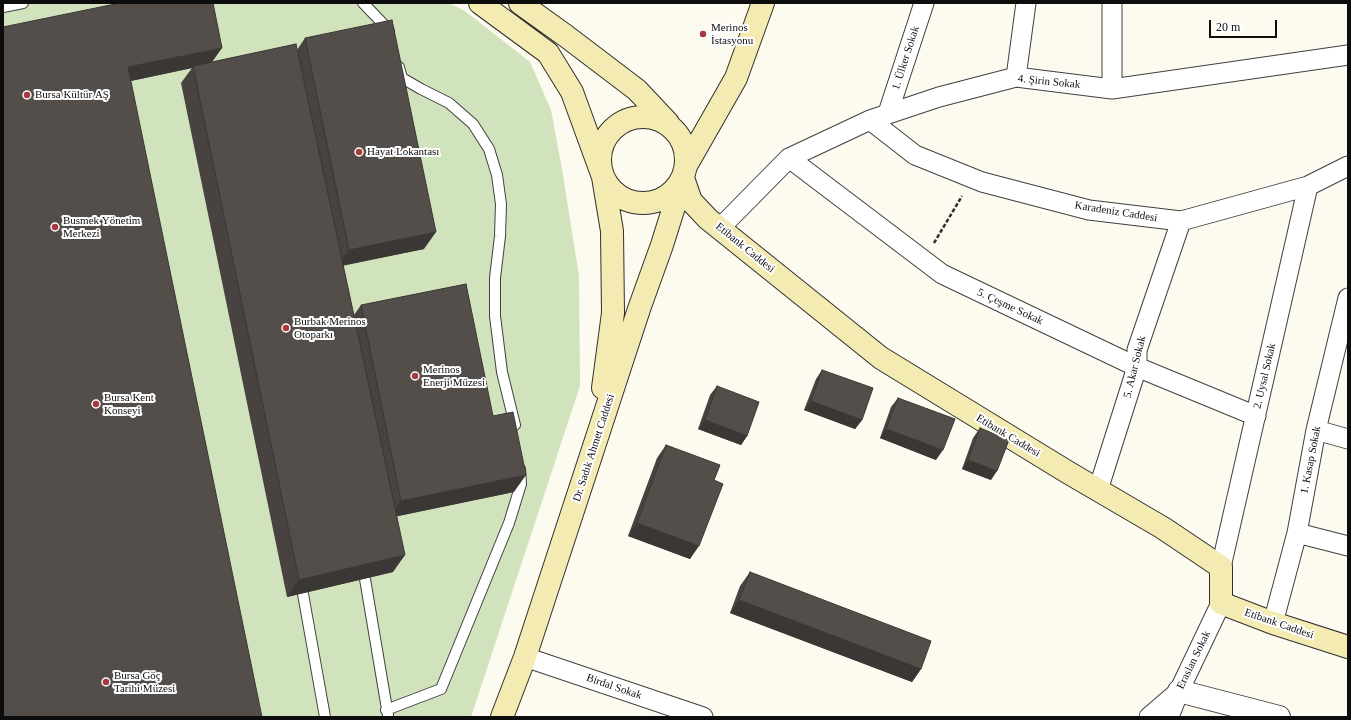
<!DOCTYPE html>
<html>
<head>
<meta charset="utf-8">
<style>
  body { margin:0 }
  #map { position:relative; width:1351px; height:720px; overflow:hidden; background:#fdfaef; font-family:"Times New Roman",serif }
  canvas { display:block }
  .frame { position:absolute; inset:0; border:4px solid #0d0d0d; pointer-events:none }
  .scale { position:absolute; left:1209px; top:20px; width:68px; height:18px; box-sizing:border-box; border:2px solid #0d0d0d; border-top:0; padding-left:5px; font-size:12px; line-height:14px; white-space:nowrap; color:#0d0d0d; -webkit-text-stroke:3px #fff; paint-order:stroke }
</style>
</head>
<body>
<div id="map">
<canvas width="1351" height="720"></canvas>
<div class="frame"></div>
<div class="scale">20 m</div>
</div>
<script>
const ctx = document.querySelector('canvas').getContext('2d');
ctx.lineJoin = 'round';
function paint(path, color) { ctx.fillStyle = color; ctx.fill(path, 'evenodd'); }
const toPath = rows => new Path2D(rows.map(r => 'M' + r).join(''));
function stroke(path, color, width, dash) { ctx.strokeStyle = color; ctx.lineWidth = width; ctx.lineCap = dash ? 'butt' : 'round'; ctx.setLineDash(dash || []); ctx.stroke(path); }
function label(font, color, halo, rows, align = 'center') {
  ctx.font = font + ' "Times New Roman",serif'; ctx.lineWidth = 4; ctx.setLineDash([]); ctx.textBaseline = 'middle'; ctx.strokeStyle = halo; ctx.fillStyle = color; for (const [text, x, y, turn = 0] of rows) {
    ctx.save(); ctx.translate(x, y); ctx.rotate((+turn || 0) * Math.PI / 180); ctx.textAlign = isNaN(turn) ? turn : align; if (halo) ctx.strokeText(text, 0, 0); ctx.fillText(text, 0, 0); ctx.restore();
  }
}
paint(toPath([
  [3,3,449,3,465,11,530,62,551,110,562,169,579,276,580,386,471,717,3,717]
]), '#d1e3bd');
const service = toPath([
  [363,3,366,6,388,29,389,32],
  [3,7,23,3],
  [399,67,402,78,421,89,449,103,473,124,489,149,497,175,501,204,500,236,495,278,495,316,502,372,515,425],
  [365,579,388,715],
  [303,594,325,717],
  [386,710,441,689,509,523,521,484,520,469]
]);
const minor = toPath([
  [1112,3,1112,89],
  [1016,77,1026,3],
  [888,113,924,3],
  [870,120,915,155,982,182,1089,210,1181,221,1308,186,1348,166],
  [789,158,942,274,1137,367,1256,416],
  [720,228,789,158,870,120,939,97,1016,77,1112,89,1348,55],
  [1316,430,1348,439],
  [1098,490,1137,367,1137,350,1181,221],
  [1297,533,1348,546],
  [1221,567,1308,186],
  [1273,623,1297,533,1316,430,1348,298],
  [525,657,703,717],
  [1149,717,1177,693],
  [1169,717,1179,691,1221,603]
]);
const tertiary = toPath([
  [1179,691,1279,717]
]);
const secondary = toPath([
  [480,3,548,53,572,92,603,177,612,231,613,313,603,388],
  [520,3,566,36,637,90,668,123],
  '600 160a43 43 0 1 1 86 0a43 43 0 1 1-86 0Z',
  [687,164,736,78,763,3],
  [683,178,691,201,708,219,881,358,1069,473,1163,528,1221,567,1221,603,1273,623,1348,647],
  [502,717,525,657,639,309,662,245,683,178]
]);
stroke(service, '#404040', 12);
stroke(minor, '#404040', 21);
stroke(tertiary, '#404040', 24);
stroke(secondary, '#2f2f2f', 24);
stroke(toPath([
  [934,243,962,196]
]), '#2f2f2f', 2.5, [4, 2]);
stroke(service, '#fff', 10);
stroke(minor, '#fff', 19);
stroke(tertiary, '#fff', 22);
stroke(secondary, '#f4ebb2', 22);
paint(toPath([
  [3,27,212,62,297,50,305,38,424,249,343,265,354,315,361,305,493,416,514,492,397,516,393,572,287,597,181,83,192,68,131,81],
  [822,370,862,420,855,429,804,410,816,379],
  [717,386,747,436,741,445,698,429,710,395],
  [898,398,936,460,880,438,891,407],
  [980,428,991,480,962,469,973,438],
  [666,445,714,480,690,559,628,536,657,458],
  [750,572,921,669,912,682,730,613,740,586]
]), '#484340');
paint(toPath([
  [222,48,210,65,193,66,192,68,116,84,128,67],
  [436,232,424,249,337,267,349,250],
  [811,401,862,420,855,429,804,410],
  [705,420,747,436,741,445,698,429],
  [886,429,943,450,936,460,880,438],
  [968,460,997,471,991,480,962,469],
  [526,475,514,492,389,518,401,501],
  [637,523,699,546,690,559,628,536],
  [405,555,393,572,287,597,299,580],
  [739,600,921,669,912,682,730,613]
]), '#3b3734');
const building = toPath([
  [120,3,213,3,222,48,128,67,262,717,3,717,3,27,120,3],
  [392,20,436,232,349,250,305,38,392,20],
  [296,44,405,555,299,580,193,66,296,44],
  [466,284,493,416,513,412,526,475,401,501,361,305,466,284],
  [822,370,873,388,862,420,811,401,822,370],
  [717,386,759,402,747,436,705,420,717,386],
  [898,398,955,419,943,450,886,429,898,398],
  [980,428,1009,440,997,471,968,460,980,428],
  [666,445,720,465,714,480,723,484,699,546,637,523,666,445],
  [750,572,931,641,921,669,739,600,750,572]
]);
paint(building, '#544e4a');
stroke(building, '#3b3734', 1);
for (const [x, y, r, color] of [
  [703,34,4,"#aa3740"],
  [27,95,4,"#aa3740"],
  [359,152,4,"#aa3740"],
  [55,227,4,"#aa3740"],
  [286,328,4,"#aa3740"],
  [415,376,4,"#aa3740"],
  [96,404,4,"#aa3740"],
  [106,682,4,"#aa3740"]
]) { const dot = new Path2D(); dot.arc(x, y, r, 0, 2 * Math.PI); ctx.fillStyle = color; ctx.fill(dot); stroke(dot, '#fff', 1.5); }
label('11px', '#0d0d0d', '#fff', [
  ["Merinos",711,28],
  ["İstasyonu",711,41],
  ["Bursa Kültür AŞ",35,95],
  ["Hayat Lokantası",367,152],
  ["Busmek Yönetim",63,221],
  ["Merkezi",63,234],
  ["Burbak Merinos",294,322],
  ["Otoparkı",294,335],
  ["Merinos",423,370],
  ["Enerji Müzesi",423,383],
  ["Bursa Kent",104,398],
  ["Konseyi",104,411],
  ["Bursa Göç",114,676],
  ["Tarihi Müzesi",114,689]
], 'left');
label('11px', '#0d0d0d', '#fff', [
  ["1. Ülker Sokak",906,58,-72],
  ["4. Şirin Sokak",1049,82,6],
  ["Karadeniz Caddesi",1116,212,9],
  ["Etibank Caddesi",745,248,39],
  ["5. Çeşme Sokak",1010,307,25],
  ["5. Akar Sokak",1135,367,-76],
  ["2. Uysal Sokak",1265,376,-77],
  ["Etibank Caddesi",1008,436,31],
  ["Dr. Sadık Ahmet Caddesi",594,448,-72],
  ["1. Kasap Sokak",1311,460,-79],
  ["Etibank Caddesi",1279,624,19],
  ["Eraslan Sokak",1194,660,-64],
  ["Birdal Sokak",614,687,19]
]);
</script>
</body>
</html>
